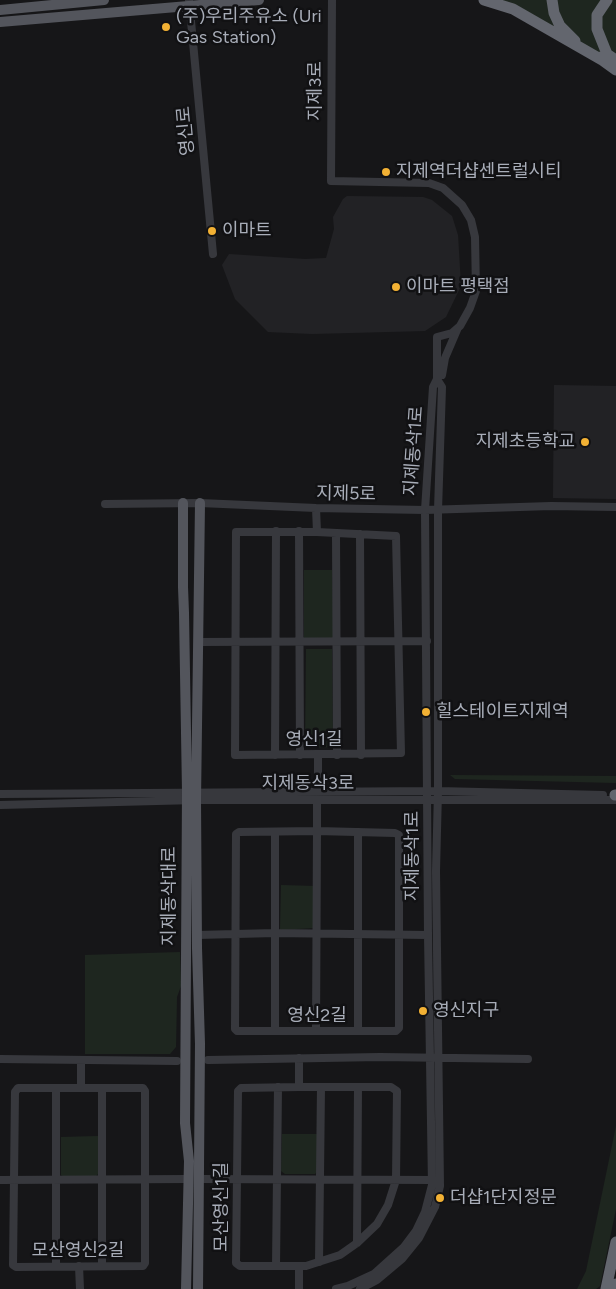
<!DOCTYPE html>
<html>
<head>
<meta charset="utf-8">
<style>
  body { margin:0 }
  canvas { display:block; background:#161618 }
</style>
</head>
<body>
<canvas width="616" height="1289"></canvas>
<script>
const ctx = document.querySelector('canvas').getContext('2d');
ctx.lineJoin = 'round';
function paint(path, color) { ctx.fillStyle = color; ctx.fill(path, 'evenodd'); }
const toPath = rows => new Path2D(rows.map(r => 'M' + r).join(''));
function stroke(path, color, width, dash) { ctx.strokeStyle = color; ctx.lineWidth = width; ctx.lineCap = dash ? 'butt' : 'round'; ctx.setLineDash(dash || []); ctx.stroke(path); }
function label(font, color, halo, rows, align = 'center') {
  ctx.font = font + ' Figtree,"Noto Sans KR",sans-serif'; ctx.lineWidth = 5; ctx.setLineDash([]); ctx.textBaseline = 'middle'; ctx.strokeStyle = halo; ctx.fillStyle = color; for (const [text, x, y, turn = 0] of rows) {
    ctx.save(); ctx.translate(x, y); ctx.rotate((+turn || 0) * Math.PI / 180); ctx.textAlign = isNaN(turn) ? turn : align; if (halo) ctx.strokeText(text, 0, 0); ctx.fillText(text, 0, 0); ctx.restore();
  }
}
paint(toPath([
  [347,196,423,197,432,200,452,216,458,235,461,286,446,317,425,331,312,334,268,332,235,299,222,265,229,254,305,259,326,258,334,229,333,217,343,199],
  [554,385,616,386,616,499,553,498]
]), '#222225');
paint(toPath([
  [497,0,548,0,561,32],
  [555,0,601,0,593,14,616,63,583,45,561,23],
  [611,0,616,0,616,55,609,50,603,39,600,15],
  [304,570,332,570,334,639,304,639],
  [306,649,332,649,333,747,305,748],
  [450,775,616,776,616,783,455,779],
  [281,885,315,886,315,928,280,930],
  [180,952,181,986,177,997,176,1047,170,1054,85,1054,85,955],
  [616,1126,616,1209,600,1286,596,1289,577,1289,586,1271],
  [282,1134,317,1134,317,1172,315,1174,285,1174,281,1171],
  [98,1136,98,1174,96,1176,64,1177,61,1175,61,1137]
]), '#1e261f');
stroke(toPath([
  [189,0,213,254],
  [332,0,331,181,429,183,443,188,462,205,471,220,475,237,476,291,470,308,460,326,452,333,437,337,437,379,433,387,425,510,428,935,432,1185,425,1212,416,1231,404,1247,374,1274,348,1286,336,1289],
  [442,375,445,358,457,330],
  [105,504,200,503,316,508,425,510,551,506,616,507],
  [316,508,317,532,236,532,235,755,401,753,396,536,317,532],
  [299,531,300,755],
  [336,533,337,755],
  [360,534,361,755],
  [198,642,427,641],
  [275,755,276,531],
  [318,755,318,791],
  [0,794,438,791,603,795],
  [0,805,196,800,616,800],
  [197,935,275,933,428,935],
  [275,1031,275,832],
  [316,1031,317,831,395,833,399,835,399,1028,396,1031,237,1031,235,1029,236,834,239,832,317,831,317,799],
  [358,1031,358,832],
  [299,1058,299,1087,391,1087,397,1091,396,1180,388,1205,377,1224,357,1243,340,1255,306,1266,240,1266,236,1263,238,1091,241,1088,299,1087],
  [0,1059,177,1061],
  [81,1060,81,1088,18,1088,15,1092,13,1265,16,1267,143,1266,145,1263,145,1091,143,1088,81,1088],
  [208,1060,380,1057,528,1059],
  [56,1088,56,1266],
  [102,1089,102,1266],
  [199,1179,433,1180],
  [0,1180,188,1179],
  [357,1243,358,1087],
  [319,1262,321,1087],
  [79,1266,80,1289],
  [276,1266,278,1087],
  [299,1266,299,1289],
  [360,1289,377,1280,402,1259,419,1238,435,1207,440,1186,436,871,438,791,438,510,442,387,437,379]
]), '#37383d', 8);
stroke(toPath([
  [0,10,104,0],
  [0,22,259,0],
  [183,503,183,587,184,613,187,792,185,1123,189,1161,186,1289],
  [198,1289,200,1044,197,948,196,800,200,503]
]), '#53555c', 10);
stroke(toPath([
  [484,0,513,9,602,60],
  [552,0,554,13,560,26,575,41],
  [607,0,597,15,597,29,607,54,616,60],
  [598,57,616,70],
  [615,795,616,795],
  [606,1289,616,1242],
  [615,1289,616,1284]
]), '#63666e', 11);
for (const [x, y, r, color] of [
  [166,27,5,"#f2b134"],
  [386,172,5,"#f2b134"],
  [212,231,5,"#f2b134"],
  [396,287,5,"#f2b134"],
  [585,442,5,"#f2b134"],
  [426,712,5,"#f2b134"],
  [423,1011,5,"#f2b134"],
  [440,1198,5,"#f2b134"]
]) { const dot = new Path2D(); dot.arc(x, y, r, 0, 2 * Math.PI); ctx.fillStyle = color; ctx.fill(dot); stroke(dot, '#111113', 2); }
label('18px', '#a8adb8', '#111113', [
  ["(주)우리주유소 (Uri",176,17],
  ["Gas Station)",176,38],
  ["지제역더샵센트럴시티",396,172],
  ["이마트",222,231],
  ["이마트 평택점",406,287],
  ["지제초등학교",575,442,"right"],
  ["힐스테이트지제역",436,712],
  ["영신지구",433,1011],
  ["더샵1단지정문",450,1198]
], 'left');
label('18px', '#a8adb8', '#111113', [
  ["지제3로",316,91,-90],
  ["영신로",186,131,-95],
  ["지제동삭1로",414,451,-86],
  ["지제5로",346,494,1],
  ["영신1길",314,740],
  ["지제동삭3로",308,784],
  ["지제동삭1로",413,856,-90],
  ["지제동삭대로",170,896,-90],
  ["영신2길",317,1016],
  ["모산영신1길",222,1207,-90],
  ["모산영신2길",78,1251]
]);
</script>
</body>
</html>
